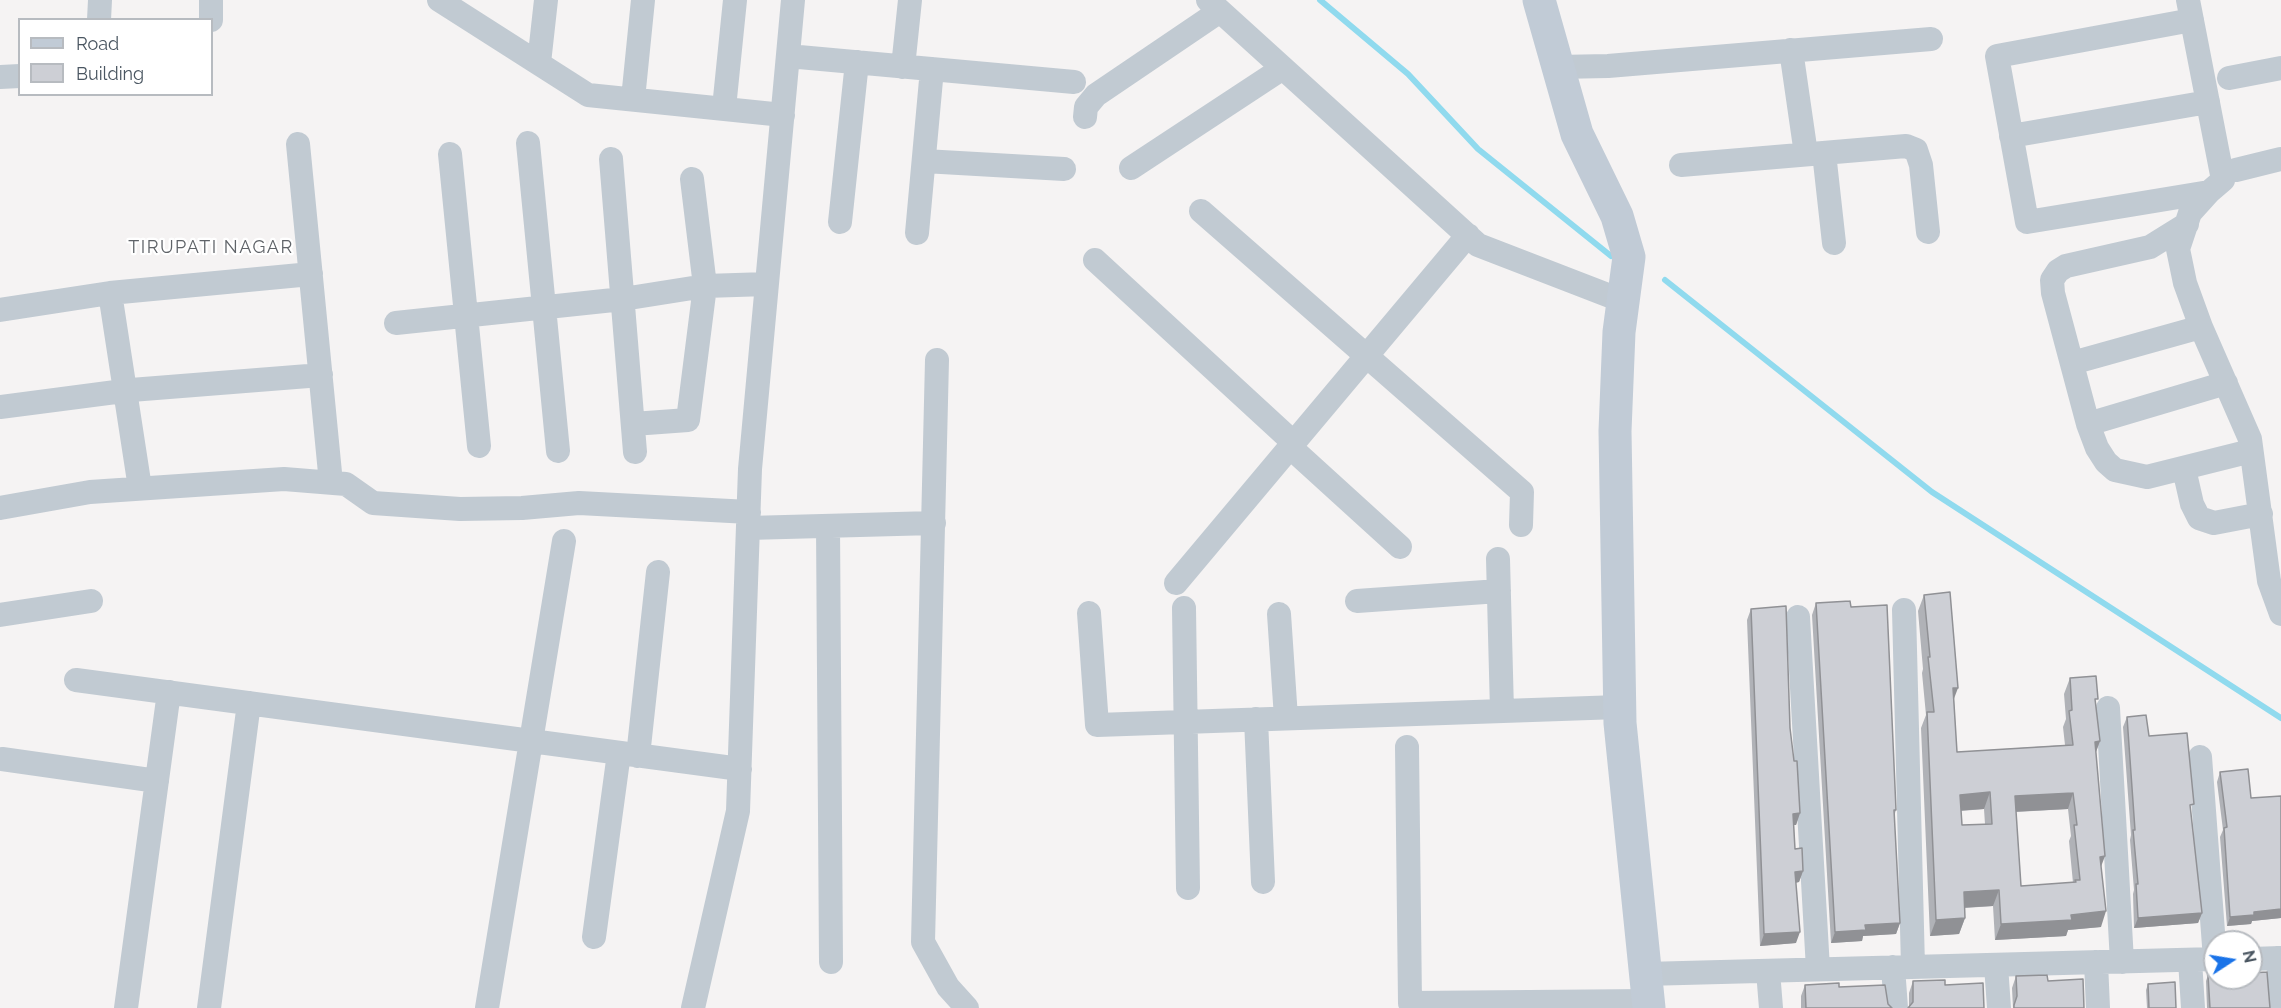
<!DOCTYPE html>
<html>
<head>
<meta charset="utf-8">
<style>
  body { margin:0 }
  #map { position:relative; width:2281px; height:1008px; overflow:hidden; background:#f5f3f3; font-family:Raleway,sans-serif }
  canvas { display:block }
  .legend { position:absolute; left:18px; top:18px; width:195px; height:78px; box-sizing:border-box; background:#fff; border:2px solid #b7bbc0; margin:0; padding:8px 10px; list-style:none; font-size:18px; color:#4a5661 }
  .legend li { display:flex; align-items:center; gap:12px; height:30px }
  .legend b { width:30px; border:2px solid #b7bbc0 }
  .north { position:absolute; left:2203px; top:930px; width:60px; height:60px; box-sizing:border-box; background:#fff; border:2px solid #b7bbc0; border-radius:50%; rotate:78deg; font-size:16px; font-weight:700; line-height:24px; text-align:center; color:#4a5661 }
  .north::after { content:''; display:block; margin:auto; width:21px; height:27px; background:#1a73e8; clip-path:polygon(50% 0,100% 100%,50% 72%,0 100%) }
</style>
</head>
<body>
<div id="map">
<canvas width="2281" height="1008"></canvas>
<ul class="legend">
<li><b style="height:8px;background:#c1cbd6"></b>Road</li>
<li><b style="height:16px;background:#cdcfd5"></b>Building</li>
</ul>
<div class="north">N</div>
</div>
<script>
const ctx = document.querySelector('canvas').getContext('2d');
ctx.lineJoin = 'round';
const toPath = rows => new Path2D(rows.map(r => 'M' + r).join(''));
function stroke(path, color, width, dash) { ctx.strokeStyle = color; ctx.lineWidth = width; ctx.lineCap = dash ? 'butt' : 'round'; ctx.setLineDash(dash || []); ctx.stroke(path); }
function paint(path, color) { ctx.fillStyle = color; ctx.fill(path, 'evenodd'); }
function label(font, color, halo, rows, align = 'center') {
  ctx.font = font + ' Raleway,sans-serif'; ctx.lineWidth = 4.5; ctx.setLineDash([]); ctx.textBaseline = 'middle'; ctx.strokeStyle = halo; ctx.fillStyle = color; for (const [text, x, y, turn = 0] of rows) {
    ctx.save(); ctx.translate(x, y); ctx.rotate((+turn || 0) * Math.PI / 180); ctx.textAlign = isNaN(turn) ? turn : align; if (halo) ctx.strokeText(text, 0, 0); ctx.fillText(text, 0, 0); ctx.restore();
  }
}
stroke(toPath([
  [1320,0,1408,74,1478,149,1611,256],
  [1665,280,1932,492,2281,718]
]), '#90daee', 6);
stroke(toPath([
  [439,0,588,95,783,115],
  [1208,0,1478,245,1623,301],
  [2188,0,2223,180,2209,192,2190,213,2178,249,2185,283,2201,327,2250,439,2269,581,2281,614],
  [99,20,100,0],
  [211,20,211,0],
  [2192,20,1997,56,2027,222,2209,192],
  [1791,50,1806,154],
  [788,56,1074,82],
  [539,63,546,0],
  [903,67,910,0],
  [1558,67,1608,66,1931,39],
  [0,77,20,76],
  [2229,78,2281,68],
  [633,99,643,0],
  [724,108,735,0],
  [1085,117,1086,107,1096,95,1220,11],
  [2011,136,2208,102],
  [528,143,558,451],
  [298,144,331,483],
  [1824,153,1834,243],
  [450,154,479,446],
  [611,159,635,452],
  [924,161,1064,169],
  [1681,165,1906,146,1916,150,1921,165,1928,232],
  [1131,168,1283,68],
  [2236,170,2281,159],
  [1201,211,1522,492,1521,525],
  [840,222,857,62],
  [2187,224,2150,247,2066,266,2058,271,2052,280,2053,293,2088,424,2097,448,2106,462,2115,470,2147,477,2251,451],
  [917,233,932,69],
  [1095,260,1294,443],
  [110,293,140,488],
  [0,310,110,293,311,274],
  [396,323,623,299,705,286,767,284],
  [937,360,923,942,948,987,967,1008],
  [2072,363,2201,327],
  [0,407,131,390,321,375],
  [633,424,688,420,705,286,692,179],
  [2088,424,2226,383],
  [1290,447,1400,547],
  [2184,469,2192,504,2199,518,2214,523,2261,514],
  [0,508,90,492,284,479,346,484,373,503,460,509,522,508,579,503,749,512],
  [828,526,831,962],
  [748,528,934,523],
  [1498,559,1502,711],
  [1176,583,1468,235],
  [1357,601,1499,591],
  [1184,608,1188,888],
  [1904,610,1913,967],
  [1089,613,1097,725,1619,707],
  [1279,614,1286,718],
  [0,615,91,601],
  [1798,617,1818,969],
  [76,680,740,769],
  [2108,708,2122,962],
  [1256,719,1263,882],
  [1407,747,1410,1003,1648,1001],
  [638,756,658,572],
  [2,759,157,781],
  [594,937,619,753],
  [2278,958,2281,1008],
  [2251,959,2281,958],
  [2190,960,2193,1008],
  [2096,962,2098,1008],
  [1996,965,1999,1008],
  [1893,967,1896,1008],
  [1768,971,1771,1008],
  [1645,974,2215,959,2200,757],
  [126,1008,169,692],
  [209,1008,249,703],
  [487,1008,564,541],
  [693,1008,738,811,750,469,793,0]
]), '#c1cad2', 24);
stroke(toPath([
  [1539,0,1577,134,1617,216,1629,257,1619,332,1615,431,1620,723,1649,1008]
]), '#c1cbd6', 33);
paint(toPath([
  [1924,595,1954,700,1957,752,2065,745,2063,727,2066,719,2064,694,2070,678,2096,704,2100,741,2096,752,2101,867,2101,927,2068,930,2066,936,1995,940,1993,906,1965,908,1965,918,1959,934,1930,936,1921,728,1926,715,1922,673,1923,669,1918,611],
  [1984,809,1985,824,1962,825,1961,811],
  [2068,809,2071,836,2069,841,2073,883,2021,886,2016,812],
  [1816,603,1896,810,1894,816,1900,923,1896,934,1863,936,1862,941,1831,943,1812,615],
  [1751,609,1790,728,1800,813,1796,825,1794,825,1795,849,1803,871,1799,882,1796,883,1796,943,1760,946,1747,620],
  [2127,717,2149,736,2191,812,2202,913,2198,923,2134,928,2133,894,2134,890,2130,840,2131,835,2123,727],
  [2220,772,2251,798,2281,796,2281,918,2252,921,2251,924,2227,926,2220,837,2223,830,2217,782],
  [2208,975,2270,1008,2207,1008,2206,981],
  [2016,976,2048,981,2084,1008,2013,1008,2012,988],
  [1913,981,1945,985,1909,1007,1909,993],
  [2148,984,2176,1008,2147,1008,2146,990],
  [1805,985,1839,987,1888,1004,1892,1008,1801,1008,1801,996]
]), '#b0b2b7');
paint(toPath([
  [1953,688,1958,688,1952,704],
  [2100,741,2094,757,2095,742],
  [1990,792,1984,809,1954,811,1960,795],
  [2073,793,2068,809,2010,812,2015,796],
  [1800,813,1796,825,1789,825,1793,814],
  [2105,856,2099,872,2100,857],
  [1803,871,1799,882,1791,883,1795,872],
  [1999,890,1993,906,1958,908,1964,892],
  [2281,909,2281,918,2252,921,2251,924,2227,926,2230,917,2254,912],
  [2106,911,2101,927,2068,930,2066,936,1995,940,2001,924],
  [2202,913,2198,923,2134,928,2138,918],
  [1965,918,1959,934,1930,936,1936,920],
  [1900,923,1896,934,1863,936,1862,941,1831,943,1835,932,1865,925],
  [1800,932,1796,943,1760,946,1764,934]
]), '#909195');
const building = toPath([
  [1950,592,1958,688,1953,688,1957,752,2073,745,2069,711,2072,710,2070,678,2096,676,2098,699,2095,699,2100,741,2095,742,2105,856,2100,857,2106,911,2071,915,2072,920,2001,924,1999,890,1964,892,1965,918,1936,920,1927,712,1934,712,1928,657,1930,657,1924,595,1950,592],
  [1990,792,1992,824,1962,825,1960,795,1990,792],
  [2073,793,2077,825,2074,825,2080,880,2075,880,2076,882,2021,886,2015,796,2073,793],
  [1850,601,1851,607,1887,605,1896,810,1894,810,1900,923,1865,925,1866,930,1835,932,1816,603,1850,601],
  [1786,606,1790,728,1794,761,1797,761,1800,813,1793,814,1795,849,1802,848,1803,871,1795,872,1800,932,1764,934,1751,609,1786,606],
  [2146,715,2149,736,2187,733,2194,804,2190,805,2202,913,2138,918,2136,884,2138,884,2133,830,2135,830,2127,717,2146,715],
  [2248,769,2251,798,2281,796,2281,909,2254,912,2254,915,2230,917,2224,828,2227,827,2220,772,2248,769],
  [2267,972,2270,1008,2210,1008,2208,975,2215,974,2215,978,2251,978,2251,973,2267,972],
  [2047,975,2048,981,2083,979,2084,1008,2014,1008,2014,1005,2017,996,2016,976,2047,975],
  [1945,980,1945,985,1983,983,1984,1008,1908,1008,1913,1002,1913,981,1945,980],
  [2175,982,2176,1008,2149,1008,2148,984,2175,982],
  [1839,983,1839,987,1885,985,1888,1004,1892,1008,1806,1008,1805,985,1839,983]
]);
paint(building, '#cdcfd5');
stroke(building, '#909195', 1.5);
ctx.letterSpacing = '1.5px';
label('18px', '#5f6368', '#fff', [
  ["TIRUPATI NAGAR",211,248]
]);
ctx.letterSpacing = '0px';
</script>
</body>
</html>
